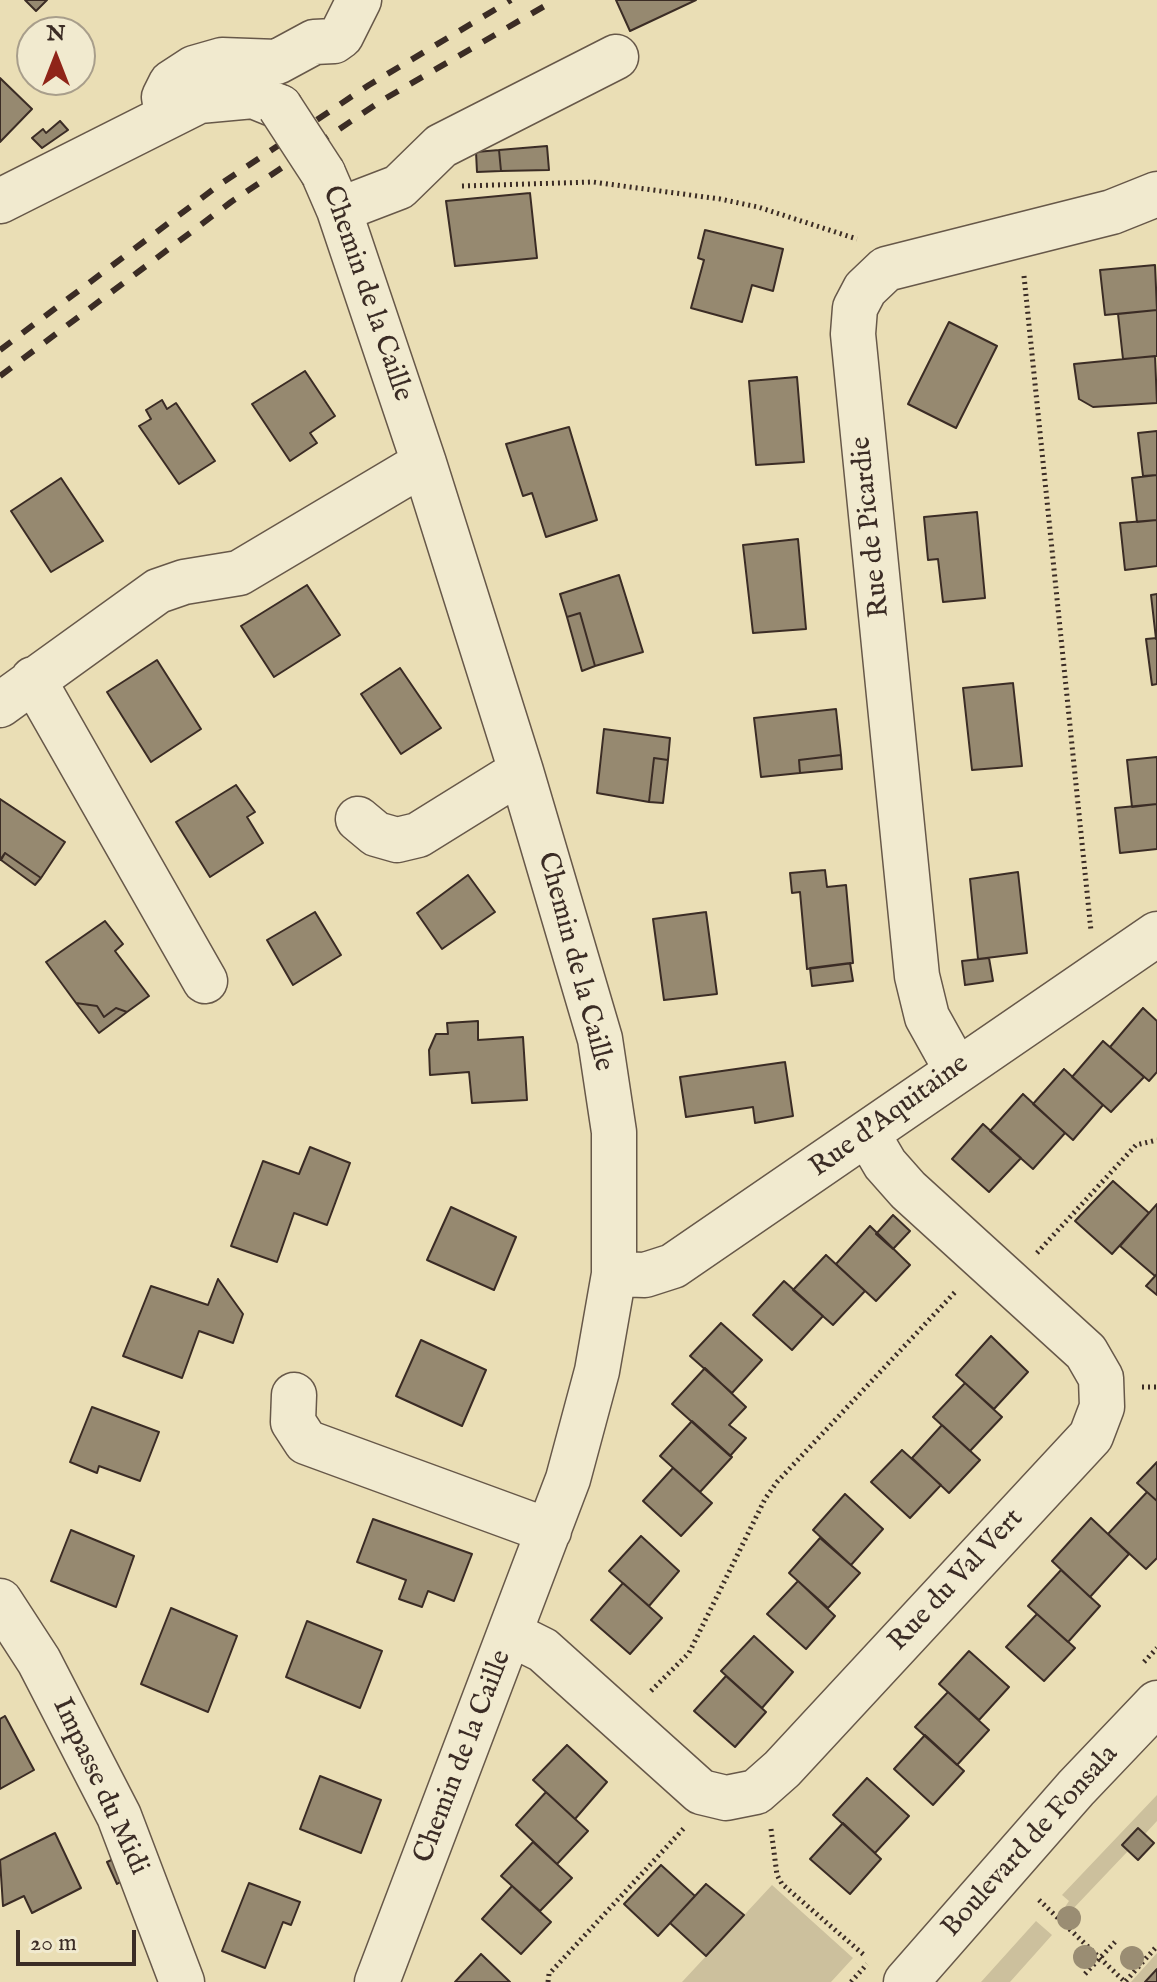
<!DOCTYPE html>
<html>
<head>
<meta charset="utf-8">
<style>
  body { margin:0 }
  #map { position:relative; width:1157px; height:1982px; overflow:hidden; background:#eadeb5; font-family:"IM FELL English",serif }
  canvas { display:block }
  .north { position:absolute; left:16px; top:16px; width:80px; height:80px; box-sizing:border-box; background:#f1eacf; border:2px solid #a89e8b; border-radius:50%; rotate:0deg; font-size:22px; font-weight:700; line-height:32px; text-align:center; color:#3b2c25 }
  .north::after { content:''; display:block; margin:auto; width:28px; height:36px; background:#8f2418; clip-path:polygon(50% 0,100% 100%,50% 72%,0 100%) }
  .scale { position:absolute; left:16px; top:1930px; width:120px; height:36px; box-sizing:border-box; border:4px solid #3b2c25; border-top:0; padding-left:10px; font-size:24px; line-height:28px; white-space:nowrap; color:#3b2c25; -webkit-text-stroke:6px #f1eacf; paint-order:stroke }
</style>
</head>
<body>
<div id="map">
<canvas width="1157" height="1982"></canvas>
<div class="north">N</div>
<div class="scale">20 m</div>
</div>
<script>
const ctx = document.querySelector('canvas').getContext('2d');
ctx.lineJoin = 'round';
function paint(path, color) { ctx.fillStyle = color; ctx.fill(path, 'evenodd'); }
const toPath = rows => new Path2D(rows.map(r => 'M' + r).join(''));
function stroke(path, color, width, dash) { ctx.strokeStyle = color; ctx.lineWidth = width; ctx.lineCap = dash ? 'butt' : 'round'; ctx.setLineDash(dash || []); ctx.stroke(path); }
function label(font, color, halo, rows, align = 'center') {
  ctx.font = font + ' "IM FELL English",serif'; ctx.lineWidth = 6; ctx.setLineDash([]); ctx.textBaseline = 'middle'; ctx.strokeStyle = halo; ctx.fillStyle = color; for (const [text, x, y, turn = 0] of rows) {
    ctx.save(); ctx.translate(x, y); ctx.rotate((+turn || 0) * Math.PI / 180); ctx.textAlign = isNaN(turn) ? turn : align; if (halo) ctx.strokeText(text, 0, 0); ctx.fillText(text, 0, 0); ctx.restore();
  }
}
paint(toPath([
  [1157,1795,1157,1821,1145,1834,1138,1829,1122,1845,1128,1851,1070,1912,1065,1907,1069,1901,1062,1895],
  [772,1885,853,1958,831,1982,682,1982],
  [1036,1921,1052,1935,1010,1982,981,1982],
  [1157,1953,1157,1969,1145,1982,1131,1982]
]), '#ccc09d');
const building = toPath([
  [25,0,47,0,36,11,25,0],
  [616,0,696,0,630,31,616,0],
  [0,78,32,109,0,142,0,78],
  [60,121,68,130,42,148,32,138,43,129,46,133,60,121],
  [547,146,549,170,501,171,499,150,547,146],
  [499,150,501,171,477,172,476,152,499,150],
  [530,193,537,258,455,266,446,201,530,193],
  [705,230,783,249,773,291,752,285,742,322,691,308,704,260,698,258,705,230],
  [1155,265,1157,310,1105,315,1100,270,1155,265],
  [1157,310,1157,356,1123,359,1118,314,1157,310],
  [949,322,997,346,956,428,908,404,949,322],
  [1155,356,1157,403,1093,407,1079,399,1074,364,1155,356],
  [305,371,335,416,310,433,317,443,290,461,252,404,305,371],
  [797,377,804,462,756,465,749,381,797,377],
  [162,400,167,409,176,403,215,461,179,484,139,426,151,419,146,410,162,400],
  [569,427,597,520,546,537,532,493,523,496,506,444,569,427],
  [1157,431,1157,475,1143,476,1138,433,1157,431],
  [1157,475,1157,520,1137,522,1132,478,1157,475],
  [61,478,103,541,51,572,11,511,61,478],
  [977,512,985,598,943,602,938,559,928,560,924,517,977,512],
  [1157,520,1157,566,1125,570,1120,523,1157,520],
  [798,539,806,629,753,633,743,545,798,539],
  [619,575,643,652,595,666,580,613,567,617,560,594,619,575],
  [307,585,340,635,274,677,241,626,307,585],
  [1157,594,1157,638,1156,639,1151,595,1157,594],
  [580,613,595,666,582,671,567,617,580,613],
  [1157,638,1157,684,1152,685,1146,639,1157,638],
  [157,660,201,729,151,762,107,692,157,660],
  [400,668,441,728,401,754,361,694,400,668],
  [1013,683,1022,766,972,770,963,688,1013,683],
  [836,709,841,755,799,760,800,773,761,777,754,718,836,709],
  [604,729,670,738,668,760,654,758,649,802,597,793,604,729],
  [841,755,842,769,800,773,799,760,841,755],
  [1157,757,1157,804,1132,807,1127,760,1157,757],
  [654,758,668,760,663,803,649,802,654,758],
  [236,785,255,812,247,817,263,843,210,877,176,822,236,785],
  [0,799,65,842,41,878,5,853,0,860,0,799],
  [1157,804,1157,849,1120,853,1115,808,1157,804],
  [5,853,41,878,35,885,1,860,5,853],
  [825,870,827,887,846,885,853,963,807,969,800,892,792,893,790,873,825,870],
  [1018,872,1027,953,978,959,970,879,1018,872],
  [468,875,495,912,442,949,417,913,468,875],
  [315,912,341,955,293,985,267,940,315,912],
  [706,912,717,994,664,1000,653,919,706,912],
  [105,921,123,944,115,951,149,996,127,1012,116,1008,104,1017,97,1006,76,1003,46,962,105,921],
  [989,958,993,981,965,985,962,961,989,958],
  [850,963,853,981,812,986,810,968,850,963],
  [76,1003,97,1006,104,1017,116,1008,127,1012,99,1033,76,1003],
  [1143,1008,1157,1021,1157,1072,1149,1081,1110,1047,1143,1008],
  [478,1021,478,1040,523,1037,527,1100,472,1103,469,1072,430,1075,429,1050,436,1034,448,1034,447,1023,478,1021],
  [1103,1041,1144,1077,1111,1112,1072,1077,1103,1041],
  [785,1062,793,1116,755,1123,753,1107,686,1117,680,1077,785,1062],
  [1064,1069,1103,1105,1073,1140,1033,1104,1064,1069],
  [1023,1094,1065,1133,1033,1169,990,1131,1023,1094],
  [983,1124,1021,1158,989,1192,952,1159,983,1124],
  [310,1147,350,1163,327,1225,294,1213,277,1262,231,1246,263,1161,299,1174,310,1147],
  [1113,1181,1149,1213,1112,1254,1075,1221,1113,1181],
  [1157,1204,1157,1274,1155,1276,1120,1246,1157,1204],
  [451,1207,516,1237,494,1290,427,1260,451,1207],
  [893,1215,910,1231,893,1249,876,1234,893,1215],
  [870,1226,910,1265,876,1301,836,1264,870,1226],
  [826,1255,865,1291,833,1325,793,1290,826,1255],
  [1157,1274,1157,1295,1146,1286,1157,1274],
  [218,1279,243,1314,233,1343,199,1331,182,1378,123,1356,151,1286,208,1305,218,1279],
  [784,1281,823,1316,792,1350,753,1315,784,1281],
  [721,1323,762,1360,732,1393,690,1356,721,1323],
  [991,1336,1028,1372,994,1409,956,1375,991,1336],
  [421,1340,486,1370,462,1426,396,1396,421,1340],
  [705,1368,746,1407,729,1425,746,1438,730,1456,672,1404,705,1368],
  [965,1383,1002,1417,970,1451,933,1417,965,1383],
  [92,1407,159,1432,140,1481,99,1466,97,1473,70,1462,92,1407],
  [692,1421,732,1457,700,1492,660,1456,692,1421],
  [942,1425,980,1460,949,1493,912,1458,942,1425],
  [902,1450,941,1485,910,1518,871,1482,902,1450],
  [1157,1462,1157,1501,1137,1483,1157,1462],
  [673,1468,712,1503,681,1536,643,1501,673,1468],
  [1147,1492,1157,1501,1157,1558,1146,1569,1108,1534,1147,1492],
  [845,1494,883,1529,851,1565,813,1530,845,1494],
  [1091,1518,1129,1554,1090,1597,1052,1561,1091,1518],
  [373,1519,472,1554,454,1601,428,1591,422,1607,399,1599,406,1580,357,1562,373,1519],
  [71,1530,134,1556,116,1607,51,1581,71,1530],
  [641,1536,679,1571,649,1606,609,1571,641,1536],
  [820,1538,860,1573,828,1608,789,1573,820,1538],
  [1061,1570,1100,1606,1068,1642,1028,1606,1061,1570],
  [798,1581,835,1616,806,1649,767,1614,798,1581],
  [623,1583,662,1618,630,1654,591,1620,623,1583],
  [171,1608,237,1636,208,1712,141,1684,171,1608],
  [1037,1614,1075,1648,1044,1681,1006,1647,1037,1614],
  [307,1621,382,1651,360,1708,286,1677,307,1621],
  [754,1636,793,1672,762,1708,721,1671,754,1636],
  [969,1651,1009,1687,979,1720,939,1684,969,1651],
  [726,1676,766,1712,735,1747,694,1711,726,1676],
  [948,1692,989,1730,957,1765,915,1727,948,1692],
  [5,1716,34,1770,0,1789,0,1719,5,1716],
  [925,1735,964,1771,933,1805,894,1769,925,1735],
  [567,1745,607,1782,575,1819,533,1780,567,1745],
  [320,1776,381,1800,361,1853,300,1829,320,1776],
  [867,1778,909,1816,875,1853,833,1815,867,1778],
  [546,1792,588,1831,557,1864,516,1825,546,1792],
  [843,1823,881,1859,850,1894,810,1859,843,1823],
  [1138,1828,1154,1843,1138,1860,1122,1845,1138,1828],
  [55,1833,81,1888,32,1913,24,1896,3,1906,0,1860,55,1833],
  [533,1842,572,1878,540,1911,501,1876,533,1842],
  [118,1857,127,1878,117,1884,107,1862,118,1857],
  [661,1865,695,1896,658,1936,624,1904,661,1865],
  [249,1883,300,1902,291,1925,283,1922,265,1968,222,1951,249,1883],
  [706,1884,744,1915,706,1956,670,1923,706,1884],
  [512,1886,551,1922,521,1954,482,1919,512,1886],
  [481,1954,510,1982,455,1982,481,1954],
  [1157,1969,1157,1982,1145,1982,1157,1969]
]);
paint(building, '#968970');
stroke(building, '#3b2c25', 2);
const minor = toPath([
  [167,115,164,97,171,83,194,68,222,60,277,62,314,42,334,41,341,36,359,0],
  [323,173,339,210,424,463,521,771,600,1039,614,1132,614,1274,597,1371,568,1479,377,1982],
  [0,201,199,101,253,96,280,107],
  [339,210,399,187,441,146,616,57],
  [33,679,205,981],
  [0,705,158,591,184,582,239,573,424,463],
  [358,819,376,834,397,840,418,835,521,771],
  [956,1069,927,1017,917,976,853,334,855,308,865,289,886,269,1112,212,1157,194],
  [614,1274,645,1275,673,1266,1157,934],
  [294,1395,293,1422,306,1442,549,1531],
  [0,1601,39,1661,119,1816,182,1982],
  [511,1634,543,1650,701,1792,726,1798,756,1792,782,1769,1091,1436,1102,1407,1101,1378,1086,1352,908,1190,885,1164,868,1135],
  [906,1982,1076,1788,1157,1703]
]);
stroke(minor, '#675849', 47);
stroke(toPath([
  [462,186,593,182,720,199,758,207,857,239],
  [1024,276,1091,931],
  [1037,1253,1136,1145,1157,1140],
  [1142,1387,1157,1387],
  [1144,1662,1157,1648],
  [651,1691,689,1653,765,1499,777,1482,957,1290],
  [771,1829,777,1875,782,1884,864,1955],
  [1039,1900,1125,1982,1157,1946],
  [1085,1974,1115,1942],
  [548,1982,549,1974,685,1827],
  [851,1982,867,1964]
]), '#3b2c25', 5, [2, 4]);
stroke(minor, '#f1eacf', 44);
stroke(toPath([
  [0,350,219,185,369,85,511,0],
  [0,376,231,202,381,101,555,0]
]), '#3b2c25', 6, [14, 14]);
const minorBridge = toPath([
  [280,107,323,173]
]);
stroke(minorBridge, '#675849', 47, []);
stroke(minorBridge, '#f1eacf', 44);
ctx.fillStyle = '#9a8d73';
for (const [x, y] of [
  [1069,1918],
  [1085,1957],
  [1132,1958]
]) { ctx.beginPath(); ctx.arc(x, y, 12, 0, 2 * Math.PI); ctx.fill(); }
label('28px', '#3b2c25', '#f1eacf', [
  ["Chemin de la Caille",366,294,71],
  ["Rue de Picardie",872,527,-96],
  ["Chemin de la Caille",574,962,75],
  ["Rue d'Aquitaine",890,1117,-36],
  ["Rue du Val Vert",957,1581,-47],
  ["Chemin de la Caille",464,1757,-69],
  ["Impasse du Midi",99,1787,65],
  ["Boulevard de Fonsala",1031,1842,-48]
]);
</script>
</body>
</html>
